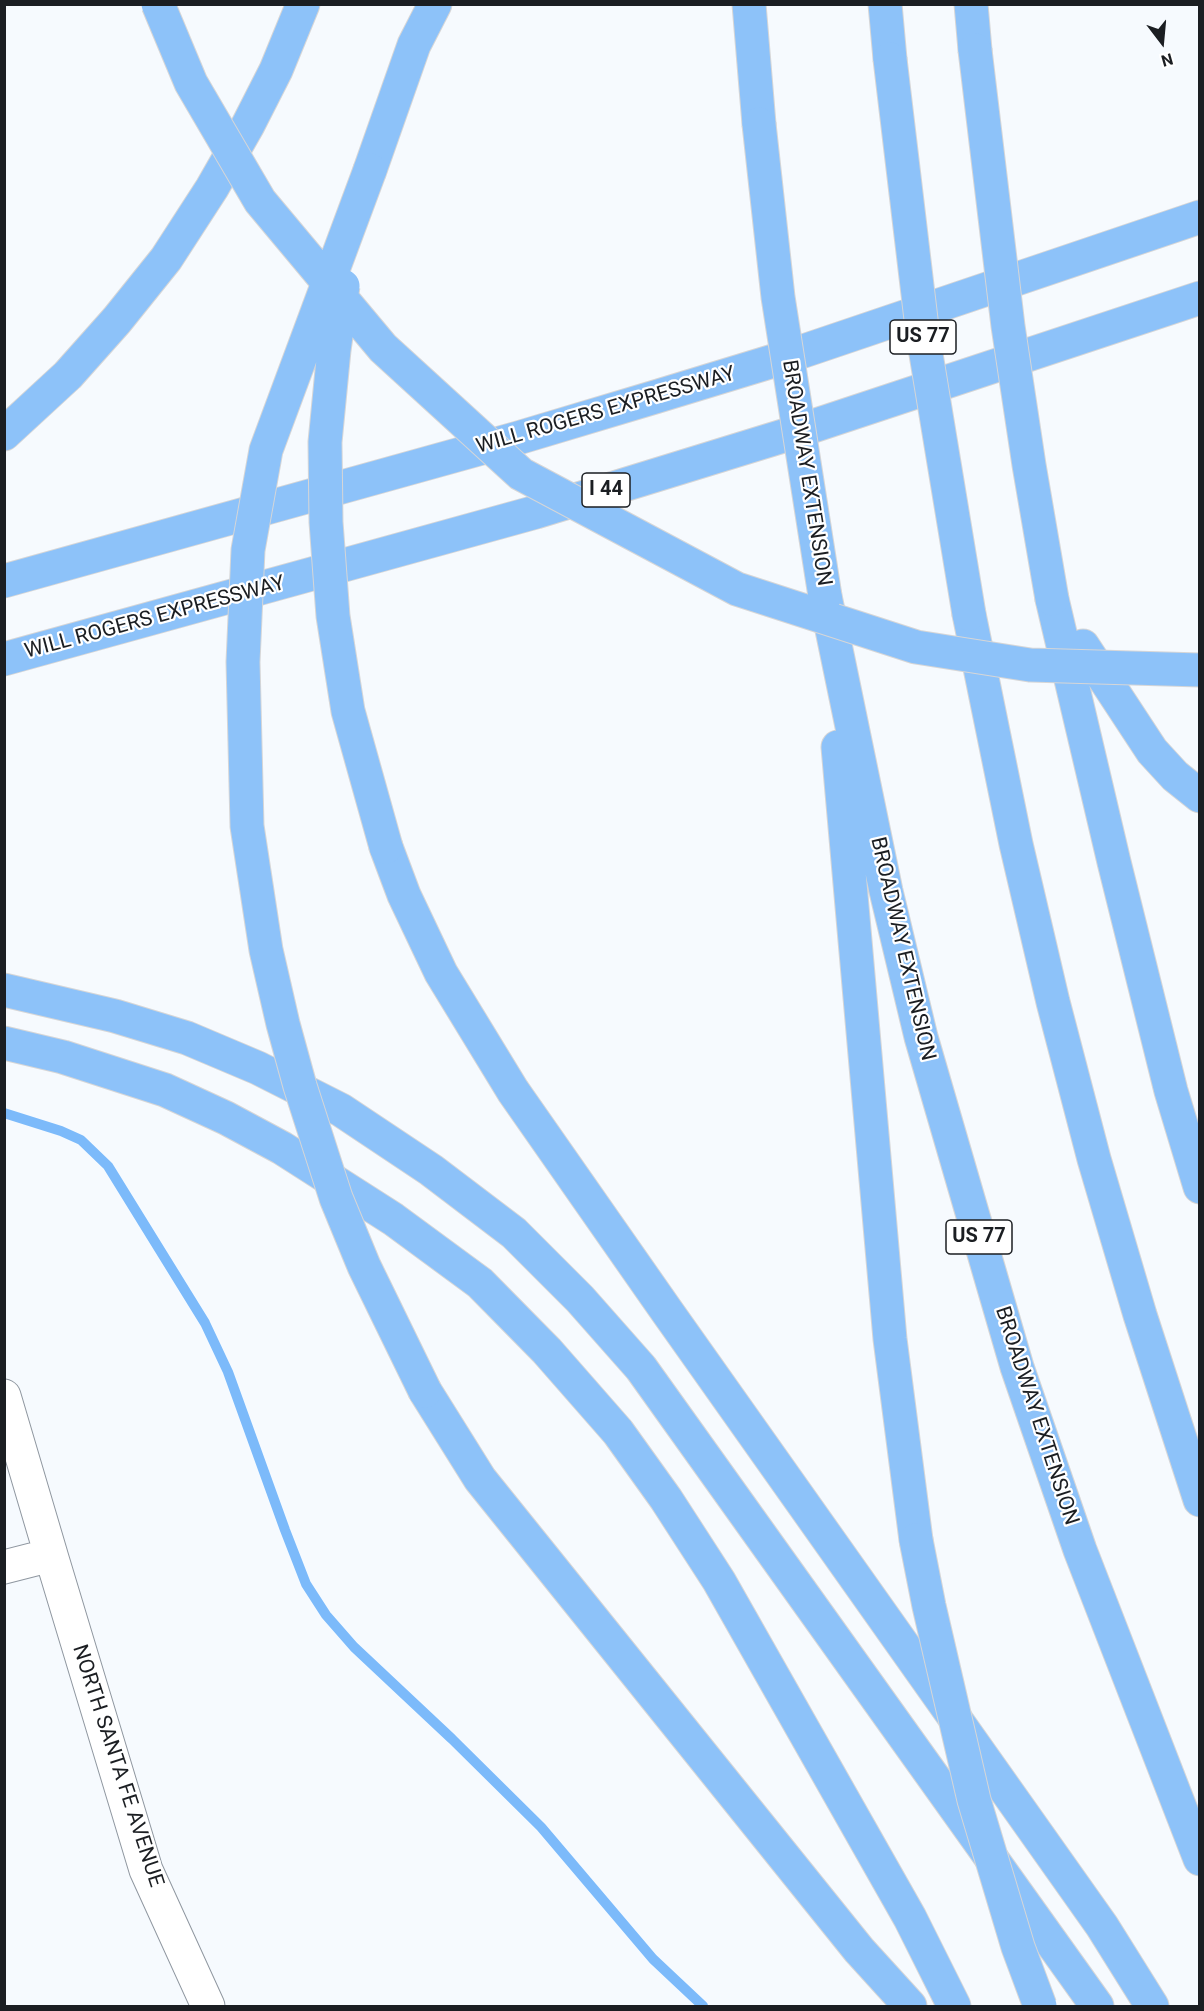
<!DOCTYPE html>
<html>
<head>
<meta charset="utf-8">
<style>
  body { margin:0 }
  #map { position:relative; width:1204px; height:2011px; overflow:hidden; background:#f6fafe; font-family:Roboto,sans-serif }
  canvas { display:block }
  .frame { position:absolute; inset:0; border:6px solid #1b1e22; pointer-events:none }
  .north { position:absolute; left:1132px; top:12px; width:60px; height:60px; -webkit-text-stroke:4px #fff; paint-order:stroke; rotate:164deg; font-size:16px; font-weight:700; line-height:24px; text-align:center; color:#1b1e22 }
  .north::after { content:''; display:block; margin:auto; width:21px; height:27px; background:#1b1e22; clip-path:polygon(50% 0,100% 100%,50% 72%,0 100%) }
</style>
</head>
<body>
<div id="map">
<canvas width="1204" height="2011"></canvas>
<div class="frame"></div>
<div class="north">N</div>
</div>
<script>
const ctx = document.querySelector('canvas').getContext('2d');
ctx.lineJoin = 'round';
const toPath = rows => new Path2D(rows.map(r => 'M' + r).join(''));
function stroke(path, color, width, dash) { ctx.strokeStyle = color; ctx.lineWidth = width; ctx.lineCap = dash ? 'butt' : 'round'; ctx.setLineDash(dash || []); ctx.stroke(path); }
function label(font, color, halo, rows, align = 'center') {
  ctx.font = font + ' Roboto,sans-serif'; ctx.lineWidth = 4.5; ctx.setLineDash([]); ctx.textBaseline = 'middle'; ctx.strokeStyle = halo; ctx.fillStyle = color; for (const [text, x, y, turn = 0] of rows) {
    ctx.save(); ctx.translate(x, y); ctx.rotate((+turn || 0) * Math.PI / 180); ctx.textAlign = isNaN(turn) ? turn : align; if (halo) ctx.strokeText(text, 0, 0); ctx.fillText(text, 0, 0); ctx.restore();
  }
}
stroke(toPath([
  [4,1113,61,1131,81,1140,108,1166,205,1323,228,1372,285,1530,306,1584,326,1615,354,1647,452,1739,541,1827,653,1959,703,2006]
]), '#7cbafa', 10);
const minor = toPath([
  [4,1396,51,1555,4,1567],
  [51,1555,146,1870,208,2006]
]);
const highway = toPath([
  [749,4,759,124],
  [885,4,890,59],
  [971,4,975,50],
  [370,170,414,45,435,4],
  [4,434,68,375,117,320,166,259,212,188,248,125,276,70,303,4],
  [4,581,518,438,655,397,783,358,1200,217],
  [825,596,886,891,921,1037,1017,1367,1080,1550,1200,1859],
  [1052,599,1114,862,1171,1091,1200,1187],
  [969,614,1016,844,1053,1002,1094,1159,1140,1315,1200,1500],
  [1083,646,1152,751,1175,776,1200,796],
  [4,659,536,512,783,436,1200,298],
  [838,747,890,1339,916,1540],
  [386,847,404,895,441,973,513,1091,666,1310,1102,1926,1152,2006],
  [4,990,115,1016,187,1038,258,1068,341,1110,431,1170,514,1233,580,1299,641,1368,1097,2006],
  [4,1043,63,1057,165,1090,226,1118,282,1148,393,1219,480,1283,547,1351,618,1432,666,1499,719,1581,910,1918,954,2006],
  [425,1391,480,1479,859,1950,910,2006]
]);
stroke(minor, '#8f97a0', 35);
stroke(highway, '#d6d6d7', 35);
stroke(minor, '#fff', 33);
stroke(highway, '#8dc2f9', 33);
const highwayBridge = toPath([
  [158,4,191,83,260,201,383,348,521,474,737,589,916,647,1030,665,1200,670],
  [975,50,1008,326,1029,465,1052,599],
  [890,59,923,336,969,614],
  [759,124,778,297,825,596],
  [370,170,266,450,248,550,243,662,247,826,266,950,283,1024,300,1086,336,1198,364,1266,425,1391],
  [343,286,334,350,325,442,326,522,333,616,348,711,386,847],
  [916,1540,929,1606,974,1800,1018,1947,1040,2006]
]);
stroke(highwayBridge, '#d6d6d7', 35, []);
stroke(highwayBridge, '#8dc2f9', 33);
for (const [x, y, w] of [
  [923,337,66],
  [606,490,48],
  [979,1237,66]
]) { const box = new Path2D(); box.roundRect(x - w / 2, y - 17, w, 34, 4.5); ctx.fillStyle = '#fff'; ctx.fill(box); stroke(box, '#1b1e22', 1.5); }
label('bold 20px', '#1b1e22', null, [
  ["US 77",923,337],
  ["I 44",606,490],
  ["US 77",979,1237]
]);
label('21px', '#1b1e22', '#fff', [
  ["WILL ROGERS EXPRESSWAY",606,411,-16],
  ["BROADWAY EXTENSION",806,473,81],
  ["WILL ROGERS EXPRESSWAY",155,618,-15],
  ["BROADWAY EXTENSION",902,949,77],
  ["BROADWAY EXTENSION",1036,1416,72],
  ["NORTH SANTA FE AVENUE",117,1766,72]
]);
</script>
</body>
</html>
